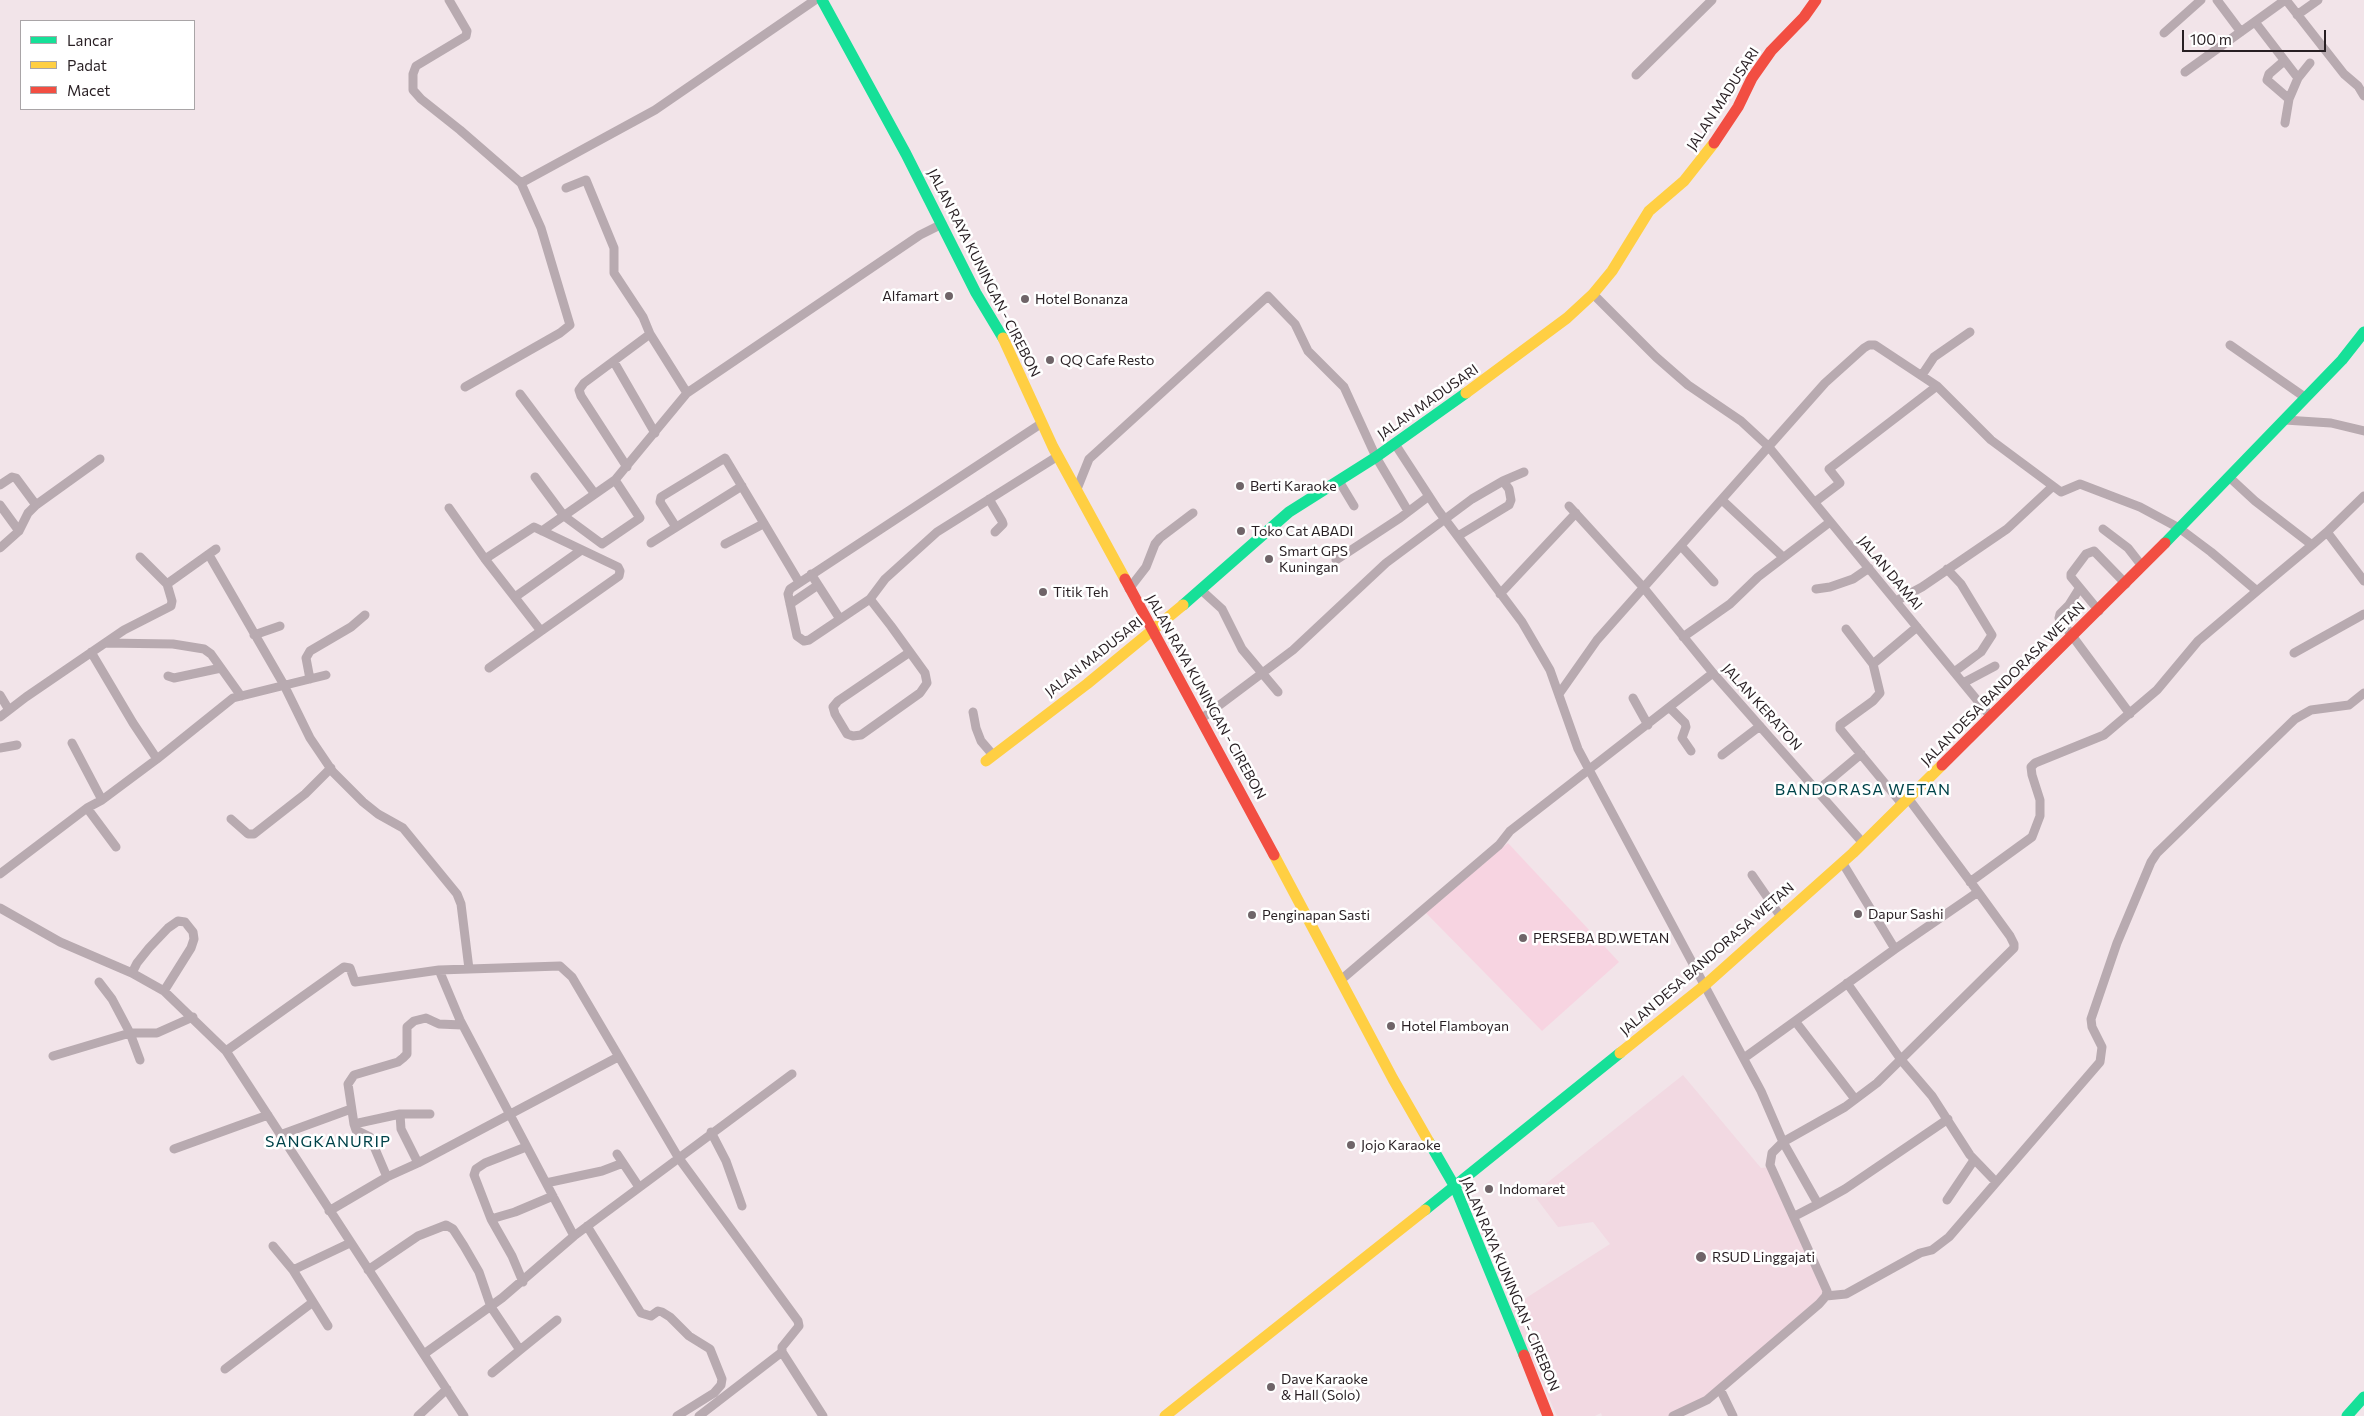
<!DOCTYPE html>
<html>
<head>
<meta charset="utf-8">
<style>
  body { margin:0 }
  #map { position:relative; width:2364px; height:1416px; overflow:hidden; background:#f2e4e9; font-family:Commissioner,sans-serif }
  canvas { display:block }
  .legend { position:absolute; left:20px; top:20px; width:175px; height:90px; box-sizing:border-box; background:#fff; border:1px solid #a9a5a7; margin:0; padding:6px 9px; list-style:none; font-size:15px; color:#281f23 }
  .legend li { display:flex; align-items:center; gap:10px; height:25px }
  .legend b { width:25px; border:1px solid #a9a5a7 }
  .scale { position:absolute; left:2182px; top:30px; width:144px; height:22px; box-sizing:border-box; border:2px solid #281f23; border-top:0; padding-left:6px; font-size:15px; line-height:18px; white-space:nowrap; color:#281f23; -webkit-text-stroke:4px #fff; paint-order:stroke }
</style>
</head>
<body>
<div id="map">
<canvas width="2364" height="1416"></canvas>
<ul class="legend">
<li><b style="height:6px;background:#16e098"></b>Lancar</li>
<li><b style="height:6px;background:#ffcf43"></b>Padat</li>
<li><b style="height:6px;background:#f24e42"></b>Macet</li>
</ul>
<div class="scale">100 m</div>
</div>
<script>
const ctx = document.querySelector('canvas').getContext('2d');
ctx.lineJoin = 'round';
function paint(path, color) { ctx.fillStyle = color; ctx.fill(path, 'evenodd'); }
const toPath = rows => new Path2D(rows.map(r => 'M' + r).join(''));
function stroke(path, color, width, dash) { ctx.strokeStyle = color; ctx.lineWidth = width; ctx.lineCap = dash ? 'butt' : 'round'; ctx.setLineDash(dash || []); ctx.stroke(path); }
function label(font, color, halo, rows, align = 'center') {
  ctx.font = font + ' Commissioner,sans-serif'; ctx.lineWidth = 5; ctx.setLineDash([]); ctx.textBaseline = 'middle'; ctx.strokeStyle = halo; ctx.fillStyle = color; for (const [text, x, y, turn = 0] of rows) {
    ctx.save(); ctx.translate(x, y); ctx.rotate((+turn || 0) * Math.PI / 180); ctx.textAlign = isNaN(turn) ? turn : align; if (halo) ctx.strokeText(text, 0, 0); ctx.fillText(text, 0, 0); ctx.restore();
  }
}
paint(toPath([
  [1683,1075,1761,1168,1770,1167,1825,1287,1817,1304,1682,1416,1602,1416,1601,1413,1595,1416,1557,1416,1509,1309,1610,1244,1593,1222,1558,1227,1533,1194]
]), '#f2d9e2');
paint(toPath([
  [1508,843,1619,962,1542,1031,1426,913]
]), '#f7d4e1');
stroke(toPath([
  [449,0,467,31,466,36,416,66,413,74,413,90,421,99,460,130,521,183,541,228,570,325,560,333,465,387],
  [2217,0,2241,32],
  [2286,0,2344,74,2358,86,2364,96],
  [2297,15,2318,0],
  [2255,22,2298,78],
  [2164,33,2201,0],
  [2284,61,2269,74,2267,80,2289,99],
  [2185,72,2285,0],
  [1636,75,1712,0],
  [2285,123,2289,99,2298,78,2310,63],
  [521,183,655,110,815,0],
  [566,188,586,180,614,248,614,273,643,317,650,334,687,393],
  [1593,294,1656,357,1688,385,1741,421,1768,446,1991,717],
  [2230,345,2306,398],
  [614,362,655,433],
  [1922,375,1934,357,1970,332],
  [520,394,595,494],
  [2285,420,2331,423,2364,431],
  [1042,423,790,589,788,594,797,636,804,641,809,640,870,599,885,579,937,532,1058,456],
  [1395,444,1438,510,1522,622,1550,670,1578,749,1761,1091,1783,1142,1818,1204,1845,1189,1948,1119],
  [627,467,581,396,579,390,584,383,650,334],
  [535,477,564,516,602,544,640,518,615,480],
  [2229,477,2255,501,2312,545,2257,591],
  [1339,481,1354,506],
  [1503,481,1524,472],
  [0,485,12,477,16,478,36,505],
  [1077,489,1089,459,1268,296,1295,324,1308,351,1344,387,1376,457,1408,511],
  [989,499,1002,521,1003,524,995,532],
  [1722,500,1783,557],
  [1815,502,1840,483,1829,469,1937,386],
  [0,505,19,531],
  [1569,506,1643,587,1713,673,1863,843],
  [449,508,485,559],
  [676,527,660,502,661,497,725,458,799,582],
  [2103,529,2128,548,2142,566],
  [542,531,615,480,687,393,920,235,942,224],
  [2327,532,2364,496],
  [651,543,742,486],
  [725,544,763,524],
  [2312,545,2327,532,2364,581],
  [1682,547,1714,582],
  [0,548,19,531,28,513,36,505,100,459],
  [209,555,284,685,310,738,333,772,363,802,378,814,403,828,457,894,461,904,469,969],
  [1336,560,1400,518,1429,496],
  [1947,569,1961,584,1992,635,1981,652,1954,672],
  [811,574,840,619],
  [167,584,216,549],
  [1129,589,1146,567,1155,544,1160,538,1193,513],
  [1200,589,1222,609,1242,649,1278,692],
  [1816,589,1830,587,1853,579,1869,568],
  [2079,589,2069,605,2060,614,2059,618,2130,714],
  [1500,594,1576,513],
  [515,597,580,551],
  [870,599,891,626,925,673,927,683,920,693,861,735,853,736,847,734,835,714,833,707,838,701,910,652],
  [1896,601,1922,587,2007,529,2052,487],
  [790,604,818,585],
  [2099,611,2071,577,2071,574,2086,554,2094,551,2126,584],
  [1846,629,1873,664,1880,693,1873,701,1840,725,1840,729,1902,804],
  [254,635,280,626],
  [1683,637,1730,604,1758,577,1830,522],
  [105,643,173,644,204,649,211,654,221,668],
  [91,652,133,723,157,759],
  [2294,653,2364,614],
  [1873,664,1917,627],
  [489,668,541,631,619,576,620,571,618,567,534,527,485,559,541,631],
  [168,676,174,678,221,668,241,696],
  [310,679,306,658,310,651,351,627,365,615],
  [1963,683,1995,666],
  [1559,694,1597,640,1825,383,1864,348,1869,345,1875,345,1937,386,1991,440,2061,492,2080,484,2140,507,2179,528,2211,552,2257,591,2198,641,2157,690,2104,735,2035,763,2031,767,2032,775,2040,800,2040,816,2032,837,1970,882],
  [0,695,9,710],
  [1633,698,1648,725],
  [1670,708,1685,723,1686,727,1682,738,1691,751],
  [973,712,976,728,981,741,993,755],
  [0,717,26,697,124,630,171,606,172,601,167,584,140,557],
  [1201,719,1293,650,1386,563,1472,499,1503,481,1509,489,1511,500,1509,505,1458,536],
  [72,743,102,800],
  [0,748,17,745],
  [1722,755,1760,726],
  [1818,790,1861,754],
  [87,808,116,847],
  [231,819,248,834,254,834,305,794,331,768],
  [0,874,87,808,102,800,157,759,233,698,326,675],
  [1752,875,1781,917],
  [0,908,60,942,132,973,164,991,226,1051,464,1416],
  [1895,949,1978,892,1908,798],
  [439,970,460,1020,574,1236],
  [132,973,137,963,149,948,168,928,178,921,185,922,193,932,194,939,191,948,164,991],
  [1342,979,1499,845,1510,831,1713,673],
  [99,982,112,999,130,1033,140,1060],
  [1847,983,1902,1061,1932,1096,1970,1155,1996,1182],
  [1795,1021,1855,1099],
  [226,1051,344,967,350,968,355,982,439,970,560,966,572,977,678,1157,798,1321,799,1326,782,1347,782,1352,823,1416],
  [53,1056,130,1033,157,1033,193,1017],
  [1744,1058,1895,949,1842,862],
  [400,1114,401,1129,418,1163],
  [354,1124,400,1114,430,1114],
  [711,1132,726,1161,742,1206],
  [280,1135,351,1109],
  [174,1149,268,1115],
  [617,1154,639,1187],
  [387,1177,370,1137,356,1130,354,1124,348,1084,354,1075,398,1062,403,1058,407,1054,407,1027,414,1021,426,1018,439,1024,462,1025],
  [546,1183,602,1171,623,1163],
  [1947,1200,1974,1160],
  [329,1211,387,1177,418,1163,618,1057],
  [1795,1216,1818,1204],
  [491,1219,515,1212,553,1196],
  [587,1226,641,1313,651,1316,658,1311,662,1312,670,1317,689,1336,710,1349,722,1379,721,1385,714,1393,677,1416],
  [273,1246,293,1270,350,1243],
  [293,1270,328,1326],
  [368,1270,418,1236,446,1225,453,1229,464,1246,479,1272,491,1307,520,1350,557,1320],
  [523,1282,512,1256,491,1219,474,1175,476,1169,485,1163,526,1147],
  [1826,1296,1846,1294,1920,1253,1932,1250,1949,1237,2100,1062,2102,1047,2092,1027,2091,1019,2117,943,2151,862,2157,853,2295,719,2311,710,2349,705,2364,693],
  [424,1354,502,1298,574,1236,792,1074],
  [225,1369,313,1302],
  [492,1373,520,1350],
  [1720,1389,1733,1416],
  [418,1416,447,1389],
  [699,1416,782,1352],
  [1673,1416,1707,1400,1819,1304,1826,1296,1827,1291,1770,1165,1772,1153,1783,1142,1845,1107,1877,1083,2014,948,2014,944,2010,936,1978,892]
]), '#b8aab0', 9);
stroke(toPath([
  [822,0,906,154,976,293,1003,338],
  [2165,543,2342,360,2364,332],
  [1183,605,1289,512,1376,457,1466,393],
  [1429,1142,1455,1187,1524,1355],
  [1425,1210,1620,1053],
  [2347,1416,2364,1397]
]), '#16e098', 11);
stroke(toPath([
  [1003,338,1053,447,1125,579],
  [1466,393,1567,318,1593,294,1612,271,1649,211,1684,181,1714,143],
  [986,761,1087,684,1183,605],
  [1274,855,1393,1079,1429,1142],
  [1620,1053,1705,985,1853,853,1942,765],
  [1165,1416,1425,1210]
]), '#ffcf43', 11);
stroke(toPath([
  [1714,143,1738,107,1752,78,1771,51,1804,17,1816,0],
  [1125,579,1274,855],
  [1942,765,2165,543],
  [1524,1355,1548,1416]
]), '#f24e42', 11);
for (const [x, y, r, color] of [
  [949,296,5,"#6f6468"],
  [1025,299,5,"#6f6468"],
  [1050,360,5,"#6f6468"],
  [1240,486,5,"#6f6468"],
  [1241,531,5,"#6f6468"],
  [1269,559,5,"#6f6468"],
  [1043,592,5,"#6f6468"],
  [1858,914,5,"#6f6468"],
  [1252,915,5,"#6f6468"],
  [1523,938,5,"#6f6468"],
  [1391,1026,5,"#6f6468"],
  [1351,1145,5,"#6f6468"],
  [1489,1189,5,"#6f6468"],
  [1701,1257,6,"#6f6468"],
  [1271,1387,5,"#6f6468"]
]) { const dot = new Path2D(); dot.arc(x, y, r, 0, 2 * Math.PI); ctx.fillStyle = color; ctx.fill(dot); stroke(dot, '#fff', 2); }
label('14px', '#281f23', '#fff', [
  ["JALAN MADUSARI",1723,99,-57],
  ["JALAN RAYA KUNINGAN - CIREBON",984,273,63],
  ["JALAN MADUSARI",1428,402,-35],
  ["JALAN DAMAI",1890,573,50],
  ["JALAN MADUSARI",1094,657,-38],
  ["JALAN DESA BANDORASA WETAN",2003,684,-45],
  ["JALAN RAYA KUNINGAN - CIREBON",1206,697,61],
  ["JALAN KERATON",1762,707,48],
  ["JALAN DESA BANDORASA WETAN",1707,959,-41],
  ["JALAN RAYA KUNINGAN - CIREBON",1510,1284,67]
]);
label('14px', '#281f23', '#fff', [
  ["Alfamart",939,296,"right"],
  ["Hotel Bonanza",1035,299],
  ["QQ Cafe Resto",1060,360],
  ["Berti Karaoke",1250,486],
  ["Toko Cat ABADI",1251,531],
  ["Smart GPS",1279,551],
  ["Kuningan",1279,567],
  ["Titik Teh",1053,592],
  ["Dapur Sashi",1868,914],
  ["Penginapan Sasti",1262,915],
  ["PERSEBA BD.WETAN",1533,938],
  ["Hotel Flamboyan",1401,1026],
  ["Jojo Karaoke",1361,1145],
  ["Indomaret",1499,1189],
  ["RSUD Linggajati",1712,1257],
  ["Dave Karaoke",1281,1379],
  ["& Hall (Solo)",1281,1395]
], 'left');
ctx.letterSpacing = '1px';
label('16px', '#00434a', '#fff', [
  ["BANDORASA WETAN",1863,790],
  ["SANGKANURIP",328,1142]
]);
ctx.letterSpacing = '0px';
</script>
</body>
</html>
